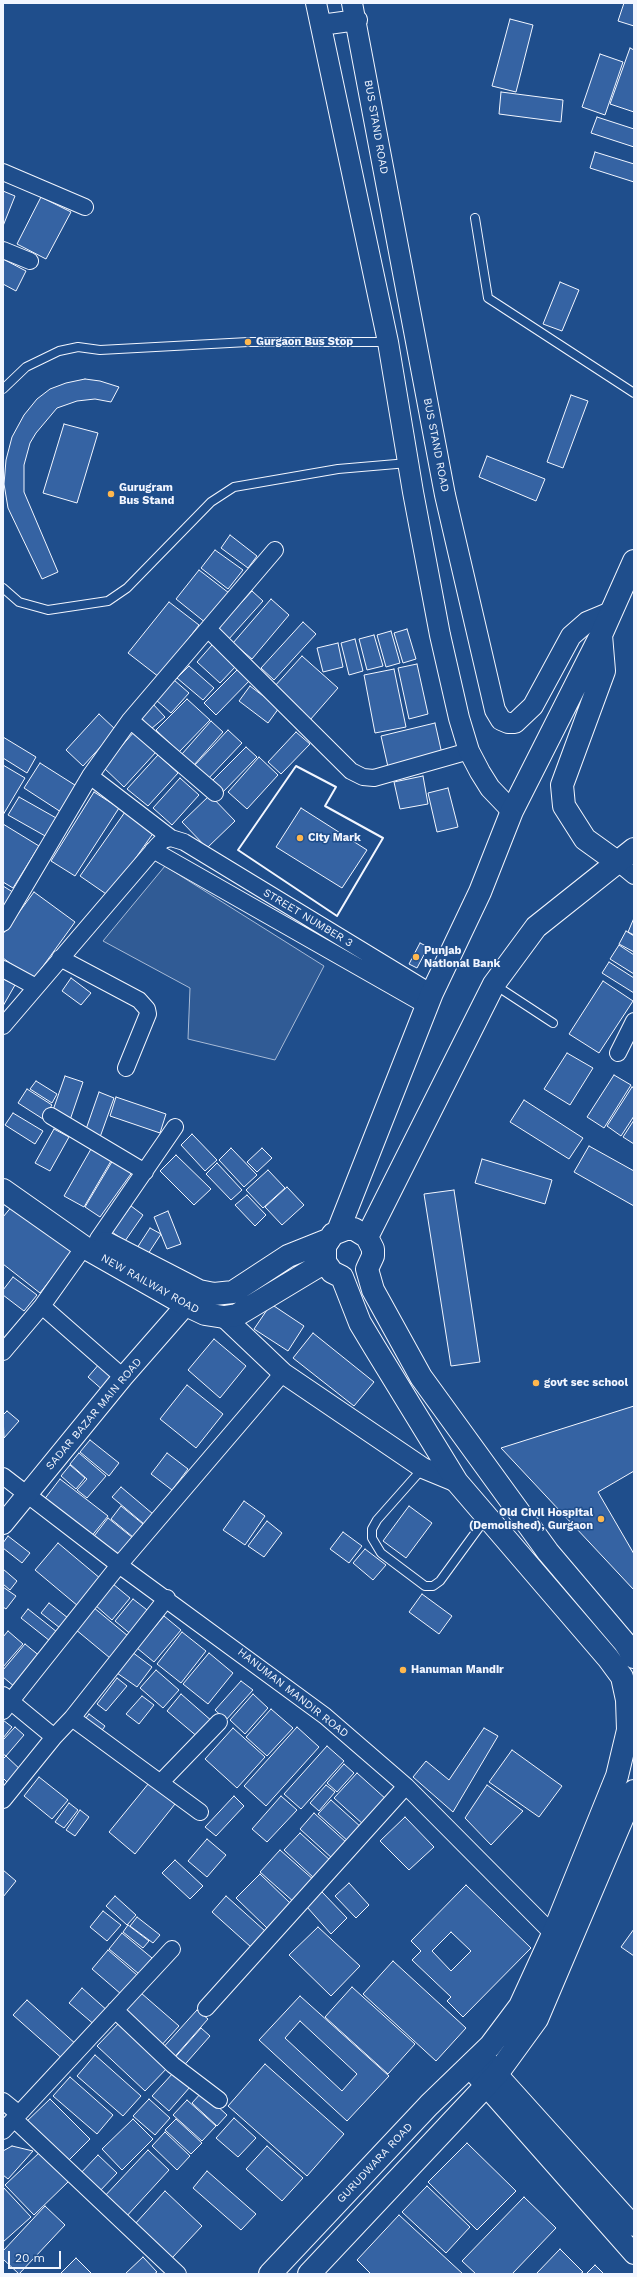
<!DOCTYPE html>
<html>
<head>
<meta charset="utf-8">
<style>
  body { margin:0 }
  #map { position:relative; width:637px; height:2277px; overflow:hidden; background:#1f4e8c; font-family:"Work Sans",sans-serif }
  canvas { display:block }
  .frame { position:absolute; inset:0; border:4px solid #f2f6ff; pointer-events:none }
  .scale { position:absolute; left:8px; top:2251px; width:53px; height:18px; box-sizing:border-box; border:2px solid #f2f6ff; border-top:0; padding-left:5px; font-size:12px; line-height:14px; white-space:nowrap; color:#f2f6ff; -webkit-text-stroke:3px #1f4e8c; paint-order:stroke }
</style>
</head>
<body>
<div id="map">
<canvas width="637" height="2277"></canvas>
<div class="frame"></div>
<div class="scale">20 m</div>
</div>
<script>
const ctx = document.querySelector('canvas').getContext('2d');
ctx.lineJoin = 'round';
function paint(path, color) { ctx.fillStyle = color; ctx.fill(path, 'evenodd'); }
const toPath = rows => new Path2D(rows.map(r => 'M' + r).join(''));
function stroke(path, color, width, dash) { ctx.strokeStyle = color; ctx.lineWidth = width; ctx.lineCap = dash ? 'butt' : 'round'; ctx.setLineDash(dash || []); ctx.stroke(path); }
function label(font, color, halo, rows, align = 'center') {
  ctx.font = font + ' "Work Sans",sans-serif'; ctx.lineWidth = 3; ctx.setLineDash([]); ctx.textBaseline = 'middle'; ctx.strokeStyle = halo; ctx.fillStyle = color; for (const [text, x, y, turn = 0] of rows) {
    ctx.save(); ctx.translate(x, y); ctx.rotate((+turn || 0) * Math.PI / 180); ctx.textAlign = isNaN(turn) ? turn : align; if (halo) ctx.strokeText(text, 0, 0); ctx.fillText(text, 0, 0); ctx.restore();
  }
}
const parking = toPath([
  [165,866,324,966,275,1060,188,1039,190,988,103,941,165,866]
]);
paint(parking, '#305b95');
stroke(parking, '#a8bbd7', 1);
const building = toPath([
  [624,3,634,3,634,26,618,21,624,3],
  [510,19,533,25,516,92,492,86,510,19],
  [630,48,634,50,634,112,610,104,630,48],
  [600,54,623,62,605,115,582,107,600,54],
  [501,92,563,100,561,122,499,114,501,92],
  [597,117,634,129,634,147,591,133,597,117],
  [595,152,634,164,634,182,590,168,595,152],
  [3,191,15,196,3,226,3,191],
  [41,197,71,212,46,259,17,244,41,197],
  [3,259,26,271,16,291,3,284,3,259],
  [560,282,579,290,562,331,543,324,560,282],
  [85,379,100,381,119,387,111,402,95,399,77,401,57,408,36,433,30,443,24,465,24,492,58,572,42,579,8,508,4,484,6,460,12,437,24,415,37,399,50,389,66,383,85,379],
  [571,395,588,401,563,468,547,462,571,395],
  [64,424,98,433,77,503,43,493,64,424],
  [487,456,545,479,536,501,479,477,487,456],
  [230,535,257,556,248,568,221,548,230,535],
  [215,550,243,570,228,589,201,568,215,550],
  [199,570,229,593,206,623,176,599,199,570],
  [252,591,263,601,228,640,217,629,252,591],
  [271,599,289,615,252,659,233,643,271,599],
  [169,602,199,625,159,677,128,653,169,602],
  [303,622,316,634,274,680,261,668,303,622],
  [407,629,416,659,403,663,394,633,407,629],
  [391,631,400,663,386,667,377,635,391,631],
  [374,635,383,666,367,670,359,639,374,635],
  [355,639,363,671,349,675,341,643,355,639],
  [338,643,343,667,323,672,317,648,338,643],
  [212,645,236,666,220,683,197,662,212,645],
  [302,656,338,688,310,720,274,687,302,656],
  [417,664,428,714,409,719,398,668,417,664],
  [189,666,214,688,203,700,177,678,189,666],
  [241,666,253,677,216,715,204,703,241,666],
  [394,669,406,727,375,733,364,675,394,669],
  [174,680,189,693,171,713,156,700,174,680],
  [250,686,279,708,268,723,239,701,250,686],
  [187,699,210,720,179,752,156,730,187,699],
  [152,703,165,717,151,729,139,715,152,703],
  [99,714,116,730,83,766,66,750,99,714],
  [211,721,223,732,194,765,182,754,211,721],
  [435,723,442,754,388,767,381,736,435,723],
  [228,730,242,743,206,781,193,767,228,730],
  [134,732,156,752,124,787,103,767,134,732],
  [296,732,310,744,281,774,268,762,296,732],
  [3,737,36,757,27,773,3,758,3,737],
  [246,747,257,757,221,794,210,783,246,747],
  [158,755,178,773,148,806,127,789,158,755],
  [259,757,278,775,247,809,228,792,259,757],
  [40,763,78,787,61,812,24,788,40,763],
  [3,765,25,778,3,815,3,765],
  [423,776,428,804,400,809,394,782,423,776],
  [180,778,199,795,172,825,153,808,180,778],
  [448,788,458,827,437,832,428,793,448,788],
  [94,792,119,808,75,876,51,861,94,792],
  [210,795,235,821,207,848,182,822,210,795],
  [19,797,58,819,47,837,8,815,19,797],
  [301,808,367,850,342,888,276,847,301,808],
  [125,812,154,832,109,896,80,876,125,812],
  [3,824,39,846,13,888,3,882,3,824],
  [3,886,16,894,3,914,3,886],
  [34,892,75,922,33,980,3,958,3,934,34,892],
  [634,918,634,935,628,932,634,918],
  [626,931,634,936,634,952,619,944,626,931],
  [420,943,428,947,417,968,409,964,420,943],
  [619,945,634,955,634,974,610,959,619,945],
  [609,962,634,978,634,993,602,973,609,962],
  [71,978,91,993,81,1005,62,991,71,978],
  [3,979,15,985,3,1006,3,979],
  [603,981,633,1001,599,1053,569,1034,603,981],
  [567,1053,593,1068,570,1105,544,1089,567,1053],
  [614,1075,631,1085,604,1128,587,1117,614,1075],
  [65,1076,83,1082,70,1120,52,1113,65,1076],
  [36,1081,57,1094,52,1103,30,1089,36,1081],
  [632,1087,634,1088,634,1116,621,1136,607,1126,632,1087],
  [27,1089,52,1105,43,1119,18,1103,27,1089],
  [99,1092,114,1098,99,1140,84,1135,99,1092],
  [116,1097,166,1114,160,1133,110,1116,116,1097],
  [524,1100,583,1138,569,1159,510,1122,524,1100],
  [13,1113,43,1131,35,1144,5,1125,13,1113],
  [634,1120,634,1144,623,1137,634,1120],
  [54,1129,69,1137,50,1171,35,1163,54,1129],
  [192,1134,217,1160,205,1171,181,1145,192,1134],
  [589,1146,634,1171,634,1206,574,1172,589,1146],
  [231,1148,257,1175,244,1187,219,1160,231,1148],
  [262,1148,272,1158,257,1172,247,1162,262,1148],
  [91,1149,111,1161,84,1207,64,1196,91,1149],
  [176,1155,211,1189,194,1205,160,1171,176,1155],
  [482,1159,552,1180,545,1204,475,1183,482,1159],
  [113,1160,133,1171,100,1217,85,1207,113,1160],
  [217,1163,242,1190,231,1200,206,1174,217,1163],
  [268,1170,285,1188,263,1208,246,1190,268,1170],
  [287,1187,304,1205,282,1225,265,1207,287,1187],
  [454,1190,480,1362,451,1366,424,1194,454,1190],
  [247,1195,266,1215,255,1226,235,1205,247,1195],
  [13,1205,72,1252,40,1293,3,1264,3,1217,13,1205],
  [131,1206,143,1215,125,1241,112,1232,131,1206],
  [168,1211,181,1244,167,1249,154,1217,168,1211],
  [150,1228,161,1234,148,1254,137,1248,150,1228],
  [13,1277,37,1295,24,1311,3,1295,3,1290,13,1277],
  [271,1304,304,1326,288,1351,254,1329,271,1304],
  [313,1333,374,1382,354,1406,293,1358,313,1333],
  [214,1339,246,1366,220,1398,188,1370,214,1339],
  [100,1363,117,1379,105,1392,88,1377,100,1363],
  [187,1385,223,1414,196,1448,160,1419,187,1385],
  [634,1406,634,1590,501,1448,634,1406],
  [7,1411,19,1421,4,1438,3,1415,7,1411],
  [90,1440,119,1463,109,1476,80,1452,90,1440],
  [79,1453,106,1476,87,1498,77,1490,87,1479,70,1464,79,1453],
  [167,1453,188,1469,172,1490,151,1474,167,1453],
  [70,1465,85,1478,76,1489,61,1476,70,1465],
  [634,1471,634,1554,598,1492,634,1471],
  [60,1479,108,1516,90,1538,43,1501,60,1479],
  [121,1487,153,1514,144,1524,112,1497,121,1487],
  [244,1501,265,1516,245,1545,223,1530,244,1501],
  [121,1506,143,1524,133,1537,111,1519,121,1506],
  [409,1506,432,1523,406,1558,383,1541,409,1506],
  [108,1518,133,1538,115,1560,91,1540,108,1518],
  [267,1521,282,1533,264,1557,248,1546,267,1521],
  [343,1532,362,1546,349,1563,330,1549,343,1532],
  [8,1536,30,1553,22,1563,3,1548,3,1543,8,1536],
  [58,1543,101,1579,78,1606,35,1570,58,1543],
  [365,1549,386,1565,373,1580,353,1563,365,1549],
  [3,1569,17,1581,10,1590,3,1584,3,1569],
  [113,1584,130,1598,112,1620,95,1605,113,1584],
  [3,1587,16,1596,6,1609,3,1607,3,1587],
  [422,1594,452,1616,439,1634,409,1612,422,1594],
  [133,1599,151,1613,133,1636,115,1621,133,1599],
  [49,1603,68,1618,60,1628,41,1613,49,1603],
  [93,1607,128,1636,110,1658,75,1629,93,1607],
  [28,1609,57,1632,50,1641,21,1618,28,1609],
  [164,1616,181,1630,154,1662,137,1648,164,1616],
  [8,1631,23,1644,3,1667,3,1637,8,1631],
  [182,1632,206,1651,181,1683,157,1664,182,1632],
  [25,1644,41,1657,15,1687,3,1677,3,1670,25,1644],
  [132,1652,152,1667,137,1687,117,1673,132,1652],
  [209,1653,233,1673,208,1704,183,1684,209,1653],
  [156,1670,179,1690,163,1708,140,1688,156,1670],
  [117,1678,127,1686,106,1711,97,1704,117,1678],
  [241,1681,253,1690,226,1720,215,1710,241,1681],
  [181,1694,213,1722,199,1738,167,1711,181,1694],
  [253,1694,268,1708,245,1734,230,1720,253,1694],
  [142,1696,154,1705,139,1724,126,1714,142,1696],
  [271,1709,293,1728,267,1756,246,1737,271,1709],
  [89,1714,105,1726,98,1736,82,1723,89,1714],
  [3,1720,12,1727,3,1738,3,1720],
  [15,1727,24,1735,6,1756,3,1754,3,1740,15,1727],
  [297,1727,319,1747,266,1806,244,1786,297,1727],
  [233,1728,265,1757,237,1788,205,1759,233,1728],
  [484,1728,498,1736,453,1812,413,1777,426,1761,449,1780,484,1728],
  [327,1746,344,1761,301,1809,284,1794,327,1746],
  [512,1750,562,1786,539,1817,489,1782,512,1750],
  [6,1756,23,1772,11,1786,3,1778,3,1759,6,1756],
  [344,1764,354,1773,337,1792,327,1783,344,1764],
  [357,1773,387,1800,364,1825,334,1798,357,1773],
  [39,1777,68,1800,52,1819,24,1796,39,1777],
  [149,1783,175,1804,135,1854,109,1832,149,1783],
  [326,1785,335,1792,319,1811,310,1803,326,1785],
  [487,1785,523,1811,491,1845,465,1818,487,1785],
  [234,1796,244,1806,216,1836,205,1827,234,1796],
  [281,1796,297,1810,267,1842,252,1829,281,1796],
  [331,1800,362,1828,349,1842,318,1814,331,1800],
  [69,1803,78,1810,64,1828,55,1822,69,1803],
  [80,1810,89,1817,75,1836,66,1830,80,1810],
  [314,1813,347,1843,333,1859,300,1829,314,1813],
  [405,1817,434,1847,409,1870,380,1841,405,1817],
  [300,1833,331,1861,315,1879,284,1850,300,1833],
  [207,1839,226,1855,207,1877,188,1861,207,1839],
  [280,1850,315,1881,295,1903,260,1872,280,1850],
  [175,1860,203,1886,190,1899,162,1873,175,1860],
  [3,1870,16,1881,3,1897,3,1870],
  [260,1874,290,1903,267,1928,236,1898,260,1874],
  [349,1883,369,1905,356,1918,335,1896,349,1883],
  [466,1885,531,1948,463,2017,447,2001,451,1997,412,1960,421,1951,411,1941,466,1885],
  [451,1932,471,1951,451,1971,432,1951,451,1932],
  [322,1892,347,1918,331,1934,307,1907,322,1892],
  [115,1896,136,1915,127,1925,106,1906,115,1896],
  [226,1896,265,1931,251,1947,212,1912,226,1896],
  [103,1911,121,1925,107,1941,90,1927,103,1911],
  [137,1917,160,1935,153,1943,130,1926,137,1917],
  [128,1925,149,1941,143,1948,123,1932,128,1925],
  [318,1927,360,1966,331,1996,289,1955,318,1927],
  [634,1929,634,1956,621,1947,634,1929],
  [122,1933,152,1958,139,1974,109,1949,122,1933],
  [108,1950,137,1975,121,1994,92,1969,108,1950],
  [393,1961,466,2028,436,2061,363,1994,393,1961],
  [352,1987,415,2044,388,2074,325,2017,352,1987],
  [82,1988,109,2012,96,2026,69,2003,82,1988],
  [141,1993,179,2026,159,2048,122,2014,141,1993],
  [300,1996,389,2076,347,2121,259,2040,300,1996],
  [300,2021,357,2074,342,2091,285,2038,300,2021],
  [27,2000,78,2046,65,2061,13,2015,27,2000],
  [197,2010,208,2019,171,2061,160,2051,197,2010],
  [122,2020,170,2065,145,2091,97,2046,122,2020],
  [201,2028,210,2036,180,2070,171,2062,201,2028],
  [95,2055,141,2096,123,2116,77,2076,95,2055],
  [265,2064,344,2134,307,2176,228,2106,265,2064],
  [174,2072,190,2087,169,2111,152,2096,174,2072],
  [70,2077,113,2115,97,2134,53,2096,70,2077],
  [202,2092,227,2115,217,2126,192,2103,202,2092],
  [50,2099,90,2139,65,2164,24,2124,50,2099],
  [149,2099,170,2118,155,2135,133,2116,149,2099],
  [187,2100,216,2126,202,2141,173,2115,187,2100],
  [234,2118,256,2138,238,2157,216,2138,234,2118],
  [133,2119,153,2139,122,2170,102,2149,133,2119],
  [176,2119,202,2143,191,2154,165,2130,176,2119],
  [165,2132,190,2156,177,2170,152,2146,165,2132],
  [467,2143,516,2191,477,2230,428,2182,467,2143],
  [12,2146,33,2151,8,2179,3,2175,3,2151,12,2146],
  [267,2146,303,2178,282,2201,246,2169,267,2146],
  [148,2150,169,2170,125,2218,103,2198,148,2150],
  [40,2152,69,2181,34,2215,5,2185,40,2152],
  [98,2155,117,2173,97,2194,78,2176,98,2155],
  [207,2171,256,2214,241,2230,193,2188,207,2171],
  [427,2186,470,2227,446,2253,402,2212,427,2186],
  [3,2187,31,2217,3,2242,3,2187],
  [165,2191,202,2226,172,2258,135,2224,165,2191],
  [524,2197,556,2228,512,2274,476,2274,462,2261,524,2197],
  [45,2206,65,2225,19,2274,3,2259,3,2251,45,2206],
  [399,2215,463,2274,371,2274,357,2260,399,2215],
  [560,2249,583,2272,580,2274,536,2274,560,2249],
  [143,2257,157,2272,154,2274,125,2274,143,2257],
  [76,2258,92,2274,60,2274,76,2258],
  [595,2265,604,2274,586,2274,595,2265]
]);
paint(building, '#3563a3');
stroke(building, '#f2f6ff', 1);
const service = toPath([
  [475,218,488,298,634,393],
  [3,389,26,367,59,351,78,347,100,350,248,342,387,342],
  [3,588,19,602,48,610,108,601,127,588,211,502,234,487,338,469,408,463],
  [495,985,553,1023],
  [423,1468,377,1520,372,1529,372,1538,381,1553,425,1586,433,1586,440,1581,486,1518]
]);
const minor = toPath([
  [3,172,85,207],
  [3,250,30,261],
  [209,630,351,771,363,777,374,778,469,751],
  [130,720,215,793],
  [90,776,171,838],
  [153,850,427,1006],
  [617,862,634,876],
  [3,923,90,776,130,720,275,550],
  [60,958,139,1000,147,1009,148,1014,126,1068],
  [3,969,36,987],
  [3,1026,157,846,163,840,171,838,184,842,432,993],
  [618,1053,634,1021],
  [51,1116,145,1172],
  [98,1239,175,1127],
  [42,1306,123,1377],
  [3,1352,42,1306,84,1247],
  [3,1476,119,1565,325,1716,406,1786,553,1934],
  [3,1695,54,1737],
  [3,1711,119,1565,283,1373],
  [72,1718,200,1812],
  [161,1782,219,1722],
  [3,1800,54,1737,72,1718,167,1598],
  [206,2008,406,1786],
  [115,2010,173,2065,219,2100],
  [3,2101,19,2114],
  [14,2119,178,2274],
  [3,2131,172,1949]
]);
const tertiary = toPath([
  [316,3,388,342,413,492,440,635,459,718,469,751,480,772,490,788,512,811],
  [352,3,445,495,495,710,501,720,508,723,515,723,533,706,571,636,587,622,611,612],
  [321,25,357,20],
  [224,1317,283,1373,423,1468,457,1482],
  [3,1524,123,1377,186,1305],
  [482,2054,497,2074,634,2226],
  [469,2067,634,2254]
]);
const secondary = toPath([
  [601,635,604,671,562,785,564,806,585,839,617,862],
  [3,1190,84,1247,186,1305,205,1314,224,1317,237,1315,325,1262],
  [338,1231,432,993,480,892,512,811,601,635,634,561],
  [367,1237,494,984,536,927,634,849],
  [106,1243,199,1291,214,1294,233,1292,288,1256,328,1240],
  [270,2274,429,2105,490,2046,520,2006,553,1934,617,1776,628,1730,627,1700,622,1677,608,1658,457,1482,375,1348,360,1323,342,1277,332,1272,325,1262,325,1246,333,1234,346,1229,354,1229,367,1237,373,1249,373,1256,367,1269,373,1290,421,1377,548,1552,625,1643,634,1657],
  [309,2274,497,2074,537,2019,634,1791]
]);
stroke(service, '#f2f6ff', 10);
stroke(minor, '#f2f6ff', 18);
stroke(tertiary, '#f2f6ff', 22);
stroke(secondary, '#f2f6ff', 24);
stroke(service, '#1f4e8c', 8);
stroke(minor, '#1f4e8c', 16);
stroke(tertiary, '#1f4e8c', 20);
stroke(secondary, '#1f4e8c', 22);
stroke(toPath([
  [296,766,336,787,325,806,383,838,337,916,238,850,296,766]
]), '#f2f6ff', 2);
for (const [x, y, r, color] of [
  [248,342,4,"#ffb74d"],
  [111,494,4,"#ffb74d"],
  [300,838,4,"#ffb74d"],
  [416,957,4,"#ffb74d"],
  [536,1383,4,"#ffb74d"],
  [601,1519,4,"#ffb74d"],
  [403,1670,4,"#ffb74d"]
]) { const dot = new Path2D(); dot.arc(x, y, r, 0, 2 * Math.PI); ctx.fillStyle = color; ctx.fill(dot); stroke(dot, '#1f4e8c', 1.5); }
label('11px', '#f2f6ff', '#1f4e8c', [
  ["BUS STAND ROAD",376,127,80],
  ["BUS STAND ROAD",436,445,79],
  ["STREET NUMBER 3",308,918,31],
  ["NEW RAILWAY ROAD",150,1284,29],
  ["SADAR BAZAR MAIN ROAD",94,1414,-50],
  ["HANUMAN MANDIR ROAD",293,1693,38],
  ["GURUDWARA ROAD",375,2163,-47]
]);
label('bold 11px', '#f2f6ff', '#1f4e8c', [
  ["Gurgaon Bus Stop",256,342],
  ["Gurugram",119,488],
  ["Bus Stand",119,501],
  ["City Mark",308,838],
  ["Punjab",424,951],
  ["National Bank",424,964],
  ["govt sec school",544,1383],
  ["Old Civil Hospital",593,1513,"right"],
  ["(Demolished), Gurgaon",593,1526,"right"],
  ["Hanuman Mandir",411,1670]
], 'left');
</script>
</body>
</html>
